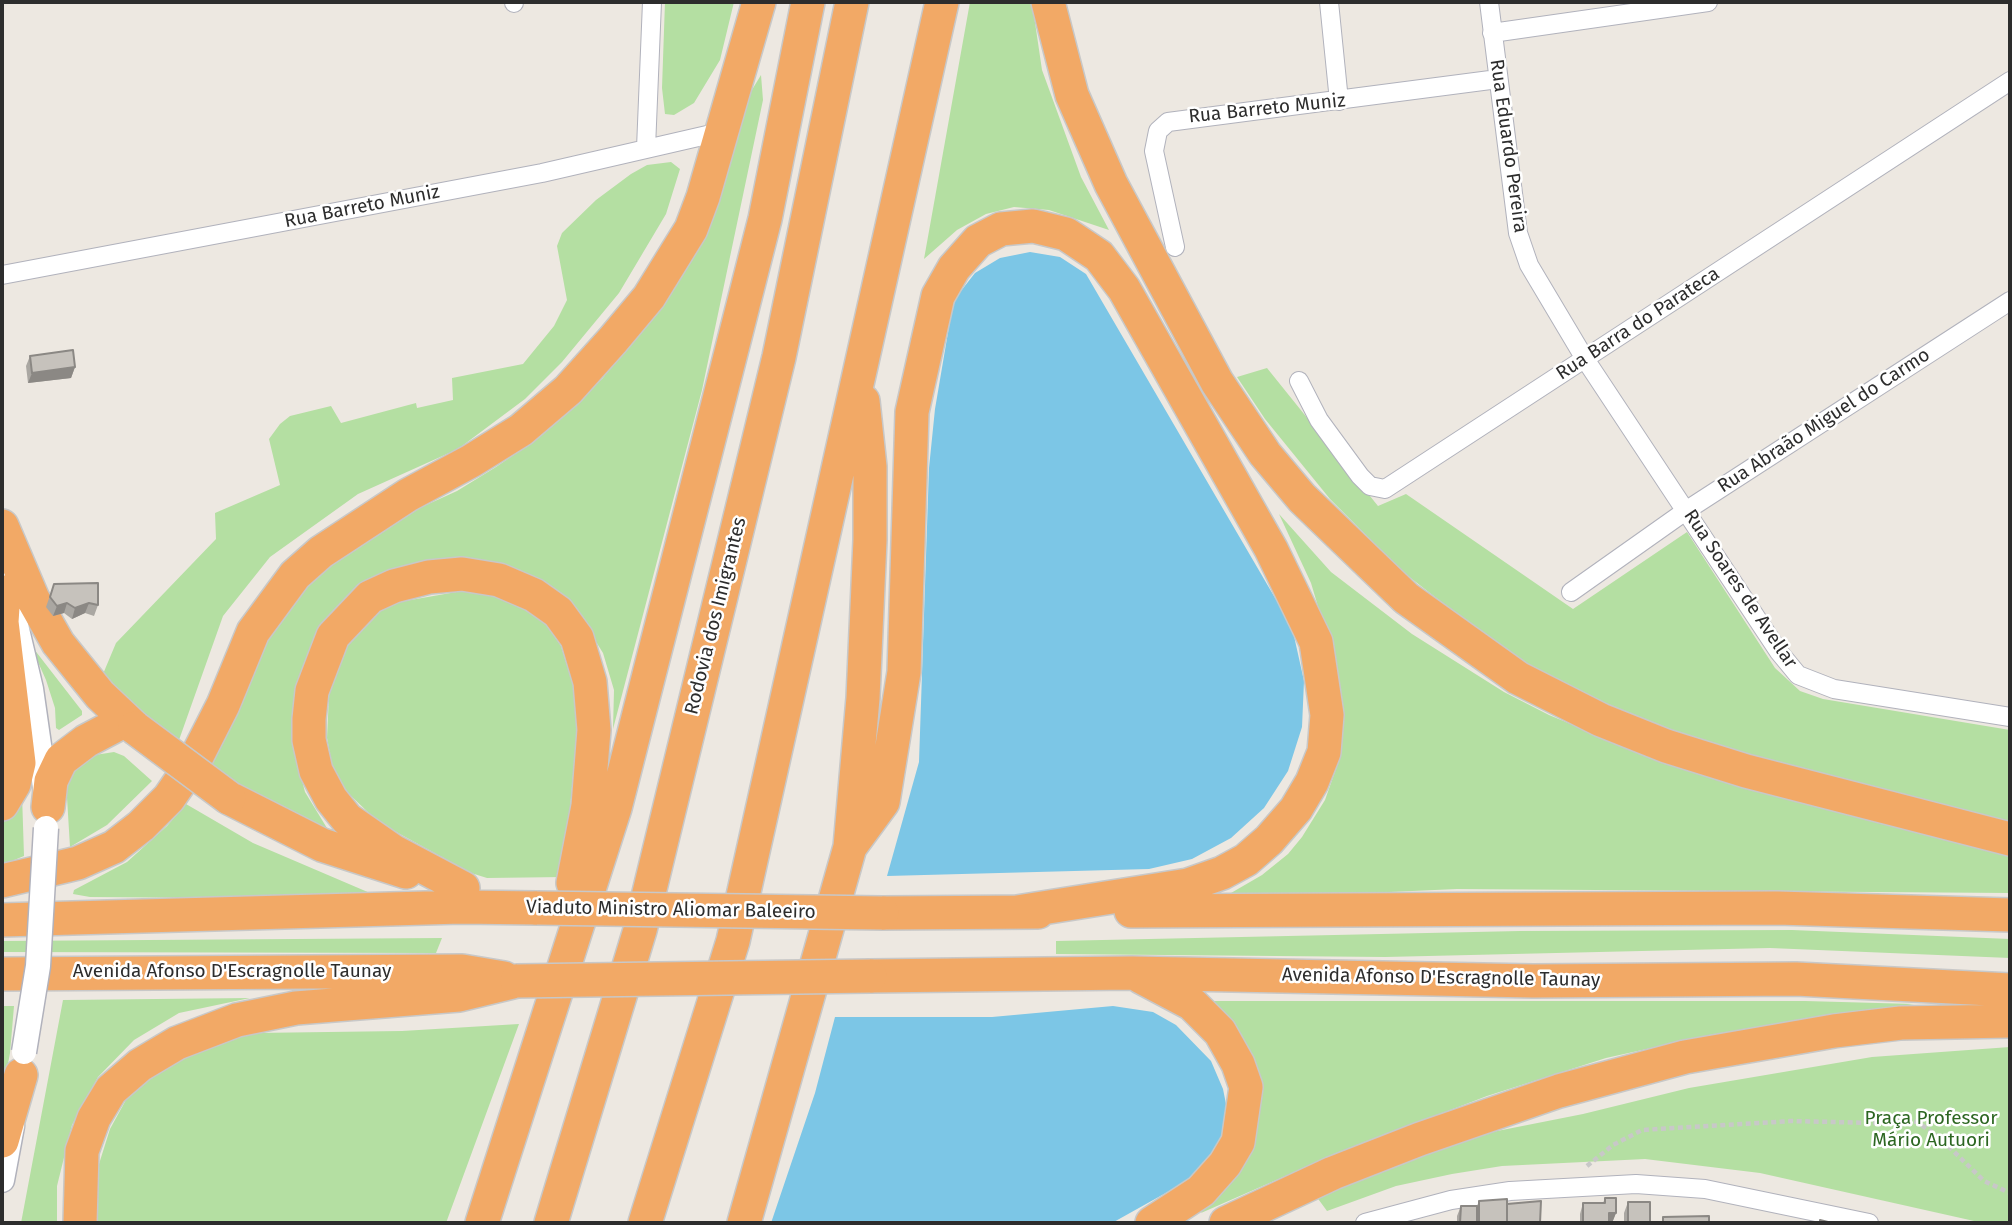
<!DOCTYPE html>
<html>
<head>
<meta charset="utf-8">
<style>
  body { margin:0 }
  #map { position:relative; width:2012px; height:1225px; overflow:hidden; background:#ede8e1; font-family:"Fira Sans",sans-serif }
  canvas { display:block }
  .frame { position:absolute; inset:0; border:4px solid #2d2d2d; pointer-events:none }
</style>
</head>
<body>
<div id="map">
<canvas width="2012" height="1225"></canvas>
<div class="frame"></div>
</div>
<script>
const ctx = document.querySelector('canvas').getContext('2d');
ctx.lineJoin = 'round';
function paint(path, color) { ctx.fillStyle = color; ctx.fill(path, 'evenodd'); }
const toPath = rows => new Path2D(rows.map(r => 'M' + r).join(''));
function stroke(path, color, width, dash) { ctx.strokeStyle = color; ctx.lineWidth = width; ctx.lineCap = dash ? 'butt' : 'round'; ctx.setLineDash(dash || []); ctx.stroke(path); }
function label(font, color, halo, rows, align = 'center') {
  ctx.font = font + ' "Fira Sans",sans-serif'; ctx.lineWidth = 5; ctx.setLineDash([]); ctx.textBaseline = 'middle'; ctx.strokeStyle = halo; ctx.fillStyle = color; for (const [text, x, y, turn = 0] of rows) {
    ctx.save(); ctx.translate(x, y); ctx.rotate((+turn || 0) * Math.PI / 180); ctx.textAlign = isNaN(turn) ? turn : align; if (halo) ctx.strokeText(text, 0, 0); ctx.fillText(text, 0, 0); ctx.restore();
  }
}
paint(toPath([
  [665,2,734,2,720,60,694,103,674,115,665,114,662,88],
  [970,2,1032,2,1042,70,1081,177,1109,230,1049,210,1014,207,986,214,957,230,924,259],
  [761,75,763,100,702,390,613,729,614,690,603,653,583,621,550,592,374,585,293,746,305,792,330,833,262,804,209,763,246,669,303,583,391,521,457,491,496,467,534,441,602,379,658,309,747,98],
  [671,162,680,169,666,214,619,293,562,362,525,399,458,449,358,494,270,557,223,616,179,740,125,704,103,674,116,643,216,539,215,513,280,485,269,439,280,424,290,416,331,406,341,423,416,403,417,408,453,400,452,378,523,364,554,326,567,300,557,246,562,233,596,200,631,174,647,165],
  [1267,368,1378,506,1406,494,1573,609,1687,532,1775,668,1800,691,1823,699,2010,730,2010,823,1667,734,1573,690,1528,664,1485,636,1403,572,1330,499,1265,419,1237,377],
  [1279,514,1331,572,1412,634,1504,692,1549,715,1629,748,2010,852,2010,893,1457,889,1233,899,1231,893,1262,875,1288,854,1302,837,1325,800,1337,766,1339,727,1332,653,1311,583],
  [462,591,494,596,526,610,546,624,561,646,573,685,577,730,564,877,487,878,471,873,378,822,345,790,332,765,327,738,329,695,348,645,380,611,399,602],
  [30,644,82,711,82,715,59,730,56,728,55,708,46,680],
  [114,752,124,756,152,781,107,825,70,847,66,781,71,768,95,755],
  [22,794,24,856,2,865,2,815],
  [186,804,253,843,370,893,358,899,90,897,73,894,74,890,127,862,167,826],
  [1792,930,2010,939,2010,958,1770,948,1385,957,1056,954,1056,941,1520,931],
  [442,938,436,953,2,952,2,941],
  [250,998,179,1013,134,1040,98,1077,72,1125,57,1186,57,1223,21,1223,63,1000],
  [1204,1001,1805,1001,1914,1004,1710,1035,1606,1058,1487,1096,1338,1153,1201,1213,1253,1132],
  [2,1006,14,1006,10,1053,2,1096],
  [519,1024,446,1223,96,1223,99,1164,110,1129,127,1098,153,1071,199,1044,254,1033,402,1031],
  [2010,1047,2010,1223,1983,1223,1760,1173,1645,1159,1502,1166,1452,1174,1396,1186,1327,1211,1316,1196,1482,1134,1583,1114,1689,1088,1872,1057]
]), '#b4dfa2');
paint(toPath([
  [1030,252,1060,257,1086,274,1285,615,1294,636,1304,681,1302,727,1288,771,1264,808,1231,838,1192,859,1149,869,887,876,919,762,929,468,935,409,952,309,957,296,975,273,1000,258],
  [1113,1006,1153,1012,1176,1025,1211,1061,1223,1089,1227,1109,1224,1132,1211,1155,1189,1180,1112,1223,771,1223,815,1093,835,1017,992,1017]
]), '#7cc6e6');
const street = toPath([
  [1329,2,1339,101],
  [1489,2,1518,233,1529,265,1585,359,1779,652,1798,675,1834,689,2010,717],
  [514,3,514,2],
  [1492,33,1708,2],
  [646,148,652,2],
  [1175,247,1154,151,1158,131,1168,122,1498,79],
  [2,275,542,173,720,132],
  [1299,381,1319,420,1360,476,1370,486,1385,489,2010,81],
  [1571,592,1687,510,2010,301],
  [1365,1223,1451,1200,1510,1191,1636,1184,1705,1189,1869,1223]
]);
const secondary = toPath([
  [2,562,4,592,15,621,31,689,46,794],
  [2,1180,12,1126]
]);
const highway = toPath([
  [1048,2,1072,95,1111,184,1217,382,1265,454,1302,498,1406,598,1518,678,1601,720,1666,746,1746,771,2010,839],
  [2,526,33,599,58,643,100,695,135,728],
  [229,798,322,845,406,872],
  [2,804,14,784,19,763,2,622,4,592],
  [48,807,51,781,61,760,86,741,126,720],
  [850,847,883,802,904,672,912,412,938,296,954,268,978,241,1001,229,1033,226,1066,234,1099,256,1124,289,1271,549,1316,642,1327,715,1324,752,1312,782,1296,809,1269,840,1246,860,1222,873,1188,885,1017,912],
  [2,881,78,863,114,847,141,826,169,798,195,760,223,705,253,632,295,575,321,552,408,495,471,461,521,430,568,390,613,340,649,297,691,229,703,197,759,2],
  [463,888,393,851,347,819,331,799,316,771,309,740,309,719,312,691,333,636,370,597,394,586,429,577,462,574,499,580,534,595,558,612,577,638,590,682,594,730,588,806,573,883],
  [1131,911,1777,908,2010,915],
  [882,913,1038,912],
  [2,920,461,907,537,908],
  [2,974,462,971,504,978],
  [870,976,1132,973,1533,981,1796,979,2010,990],
  [1141,977,1192,1004,1220,1032,1238,1064,1246,1087,1238,1142,1225,1164,1201,1191,1152,1223],
  [2,1141,21,1075],
  [80,1223,82,1151,94,1118,111,1090,140,1065,177,1043,237,1020,296,1008,459,995,517,981],
  [482,1223,615,808,765,219,808,2],
  [551,1223,640,930,779,357,852,2],
  [645,1223,733,941,942,2],
  [744,1223,850,847,863,698,870,540,870,467,863,401],
  [1226,1223,1333,1173,1420,1139,1559,1091,1685,1057,1834,1031,1901,1023,2010,1021]
]);
stroke(street, '#b1b2bc', 20);
stroke(secondary, '#b1b2bc', 27);
stroke(highway, '#c8c8c8', 36);
stroke(toPath([
  [1587,1166,1613,1145,1642,1130,1791,1121,1874,1123,1900,1117,1917,1122,1939,1137,1984,1181,2010,1193]
]), '#c8c8c8', 4.5, [5, 3.5]);
stroke(street, '#fff', 18);
stroke(secondary, '#fff', 24);
stroke(highway, '#f2a966', 33);
const secondaryBridge = toPath([
  [24,1052,38,966,46,828]
]);
const highwayBridge = toPath([
  [135,728,229,798],
  [537,908,882,913],
  [517,981,870,976]
]);
stroke(secondaryBridge, '#b1b2bc', 27, []);
stroke(highwayBridge, '#c8c8c8', 36, []);
stroke(secondaryBridge, '#fff', 24);
stroke(highwayBridge, '#f2a966', 33);
paint(toPath([
  [30,356,75,367,71,378,28,383,26,366],
  [54,584,98,605,94,616,85,613,72,619,64,613,53,616,46,607],
  [1605,1198,1616,1213,1612,1223,1580,1223,1580,1214,1583,1203,1603,1203],
  [1479,1201,1507,1204,1540,1223,1457,1223,1457,1216,1461,1206,1477,1206],
  [1628,1202,1650,1223,1624,1223,1624,1213]
]), '#aaa7a2');
paint(toPath([
  [75,367,71,378,28,383,32,373],
  [67,603,64,613,53,616,57,606],
  [89,603,85,613,72,619,75,608],
  [1609,1213,1616,1213,1612,1223,1606,1223]
]), '#8b8884');
const building = toPath([
  [73,350,75,367,32,373,30,356,73,350],
  [98,583,98,605,89,603,75,608,67,603,57,606,50,597,54,584,98,583],
  [1605,1198,1616,1198,1616,1213,1609,1213,1609,1223,1583,1223,1583,1203,1605,1203,1605,1198],
  [1507,1199,1507,1223,1479,1223,1479,1201,1507,1199],
  [1541,1201,1540,1223,1507,1223,1507,1204,1541,1201],
  [1628,1202,1650,1202,1650,1223,1628,1223,1628,1202],
  [1461,1206,1477,1206,1477,1223,1460,1223,1461,1206],
  [1709,1216,1709,1223,1663,1223,1663,1217,1709,1216],
  [1820,1220,1832,1223,1820,1223,1820,1220]
]);
paint(building, '#c6c2bc');
stroke(building, '#8b8884', 2);
label('19px', '#2d2d2d', '#fff', [
  ["Rua Barreto Muniz",1267,109,-6],
  ["Rua Eduardo Pereira",1508,146,82],
  ["Rua Barreto Muniz",362,207,-11],
  ["Rua Barra do Parateca",1638,324,-33],
  ["Rua Abraão Miguel do Carmo",1824,421,-33],
  ["Rua Soares de Avellar",1740,589,56],
  ["Rodovia dos Imigrantes",716,616,-76],
  ["Viaduto Ministro Aliomar Baleeiro",671,910,1],
  ["Avenida Afonso D'Escragnolle Taunay",232,972],
  ["Avenida Afonso D'Escragnolle Taunay",1441,978,1]
]);
label('19px', '#2c6621', '#fff', [
  ["Praça Professor",1931,1119],
  ["Mário Autuori",1931,1141]
]);
</script>
</body>
</html>
